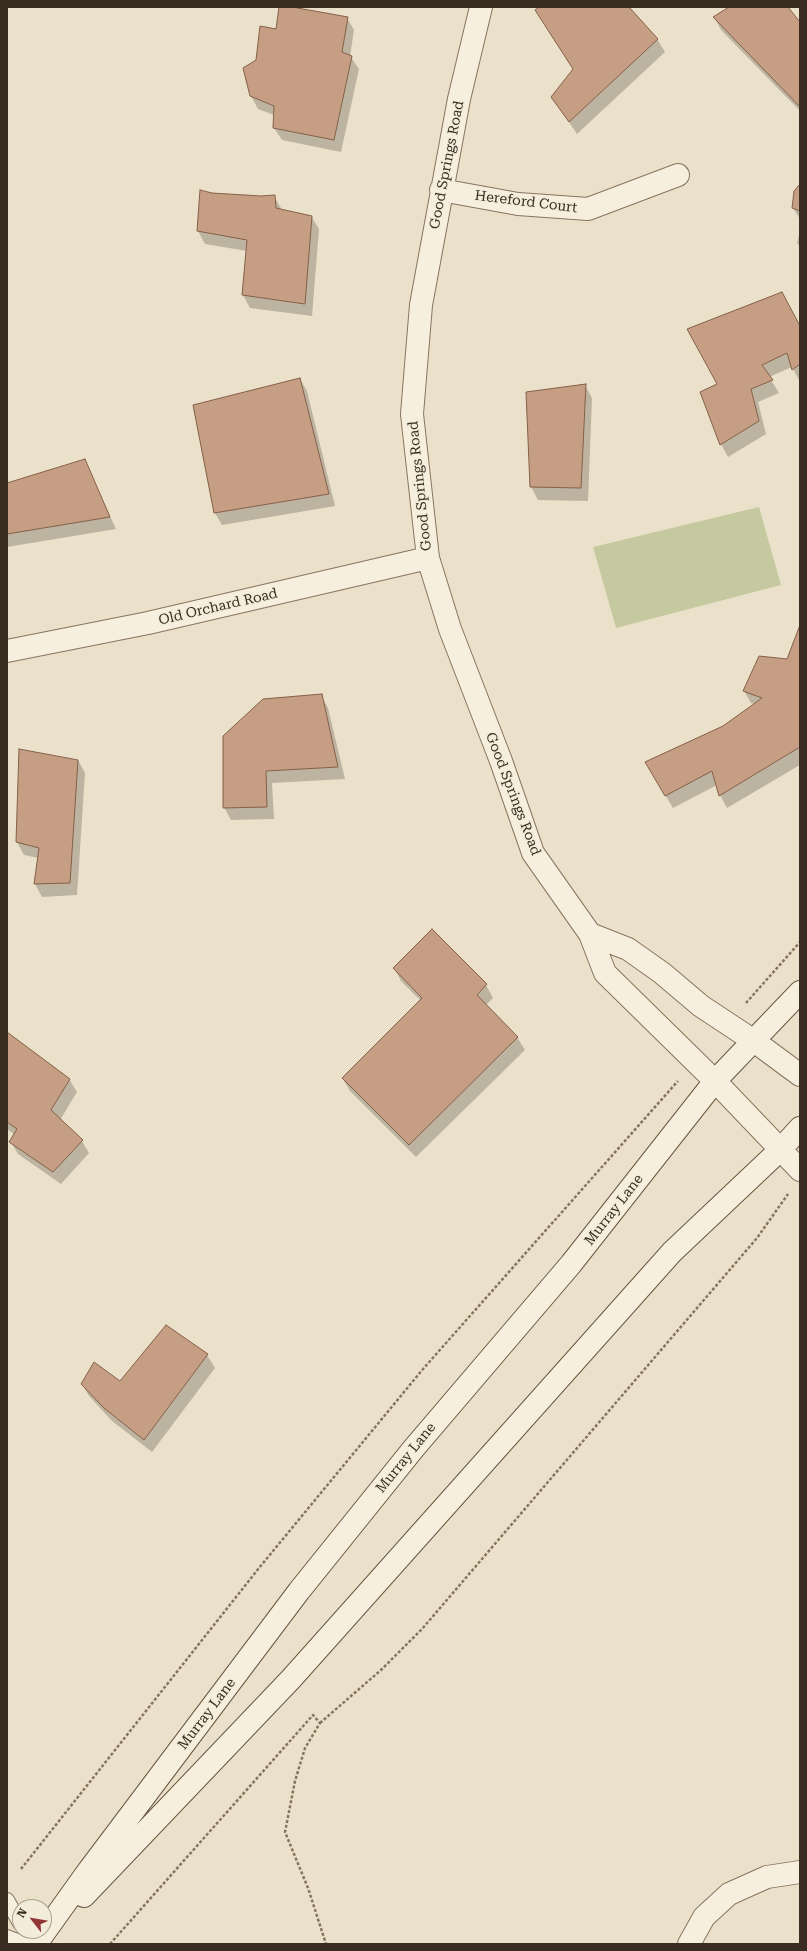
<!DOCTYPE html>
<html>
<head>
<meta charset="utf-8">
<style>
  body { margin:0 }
  #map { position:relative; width:807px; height:1951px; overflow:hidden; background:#ebe1ca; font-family:"Roboto Serif",serif }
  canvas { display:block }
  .frame { position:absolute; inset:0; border:8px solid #392d22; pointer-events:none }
  .north { position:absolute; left:12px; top:1899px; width:40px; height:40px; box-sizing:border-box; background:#f3ecd9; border:1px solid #a9a090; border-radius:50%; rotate:301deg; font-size:11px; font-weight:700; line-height:16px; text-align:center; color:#392d22 }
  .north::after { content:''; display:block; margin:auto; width:14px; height:18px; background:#913537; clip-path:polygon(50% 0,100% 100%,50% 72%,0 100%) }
</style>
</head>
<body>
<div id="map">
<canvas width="807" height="1951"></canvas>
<div class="frame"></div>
<div class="north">N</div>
</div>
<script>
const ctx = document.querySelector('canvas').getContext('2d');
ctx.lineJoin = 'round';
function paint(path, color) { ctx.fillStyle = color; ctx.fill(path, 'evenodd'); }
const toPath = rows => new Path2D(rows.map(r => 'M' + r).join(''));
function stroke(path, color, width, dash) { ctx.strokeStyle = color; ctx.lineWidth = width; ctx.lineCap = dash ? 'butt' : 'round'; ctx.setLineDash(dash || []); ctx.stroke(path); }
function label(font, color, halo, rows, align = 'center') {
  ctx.font = font + ' "Roboto Serif",serif'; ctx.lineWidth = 3; ctx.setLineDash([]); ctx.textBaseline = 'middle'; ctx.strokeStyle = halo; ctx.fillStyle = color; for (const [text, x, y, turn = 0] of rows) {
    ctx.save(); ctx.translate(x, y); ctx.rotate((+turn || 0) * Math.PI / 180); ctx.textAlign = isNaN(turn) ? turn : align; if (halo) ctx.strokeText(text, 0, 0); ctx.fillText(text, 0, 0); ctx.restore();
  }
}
paint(toPath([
  [759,507,781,585,616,628,593,547]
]), '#c5c99f');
paint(toPath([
  [280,7,347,18,354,30,350,56,359,69,341,152,282,140,274,128,274,115,258,109,251,96,257,61,276,31],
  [541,7,628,7,657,39,665,52,577,134,552,97,574,70],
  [731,7,787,7,800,24,800,111,721,30,714,17],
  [800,185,800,219,793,208],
  [211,194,261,197,274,196,282,210,311,216,319,229,312,316,250,308,243,295,247,251,205,244,198,231],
  [800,231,800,247,797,243],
  [800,327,800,382,792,367,769,377,779,393,758,402,766,434,728,457,721,444,718,385],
  [300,379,307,391,335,506,222,525,215,513],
  [585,385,592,398,588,501,538,500,531,487,527,393],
  [85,461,116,529,7,547,7,484],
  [800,628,800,765,727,808,720,795,717,785,673,808,646,763,723,727,755,704,751,703,744,691,788,660],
  [321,695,328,708,345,779,272,783,274,819,231,820,224,807],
  [19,750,78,760,85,773,77,895,42,897,35,884,39,858,24,855,17,842],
  [394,968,486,985,493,998,486,1005,517,1037,525,1050,416,1157,350,1091,343,1079,421,1001,401,981],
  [7,1034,69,1079,77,1092,60,1120,82,1141,89,1153,61,1184,18,1154,11,1142,15,1135,7,1129],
  [166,1326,207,1355,215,1368,152,1452,112,1421,89,1396,82,1384,120,1382]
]), '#0003');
const building = toPath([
  [279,7,292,7,348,17,342,52,352,56,334,140,273,128,274,106,250,96,243,68,256,60,260,26,276,29,279,7],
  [539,7,629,7,658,39,569,122,551,97,573,69,535,10,539,7],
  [729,7,788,7,800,22,800,107,713,17,729,7],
  [800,184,800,211,792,208,794,191,800,184],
  [200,190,212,193,261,196,275,195,276,208,312,216,305,304,242,295,247,240,197,231,200,190],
  [782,292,800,326,800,364,792,370,787,353,762,365,773,380,751,389,759,421,720,445,700,392,717,384,687,329,782,292],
  [300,378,329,494,214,513,193,405,300,378],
  [586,384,581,488,530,487,526,392,586,384],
  [85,459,110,517,7,534,7,483,85,459],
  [800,625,800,747,719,796,712,771,665,796,645,762,723,726,762,698,743,691,759,656,787,659,800,625],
  [322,694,338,767,266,771,267,807,223,808,223,736,263,699,322,694],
  [19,749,78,760,70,883,34,884,39,848,16,842,19,749],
  [432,929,487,984,477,995,518,1037,409,1145,342,1078,422,998,393,968,432,929],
  [7,1032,70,1079,51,1110,83,1140,53,1172,9,1142,17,1129,7,1122,7,1032],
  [166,1325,208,1354,144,1440,104,1408,81,1384,94,1362,120,1381,166,1325]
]);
paint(building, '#c69e84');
stroke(building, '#845f48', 1);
const service = toPath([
  [7,1900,20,1923],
  [7,1937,25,1944]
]);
const minor = toPath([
  [481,7,459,99,421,305,412,414,428,558,450,629,501,761,533,853,590,934,605,973,715,1081,800,1170],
  [441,190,518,204,588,209,678,175],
  [7,651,148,623,428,558],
  [590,934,628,949,662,973,701,1006,754,1041,800,1075],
  [689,1944,704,1917,729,1894,767,1877,800,1872]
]);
const secondary = toPath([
  [84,1896,291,1679,672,1252,780,1150,800,1128],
  [36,1944,89,1870,299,1591,414,1448,571,1264,715,1081,800,992]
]);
stroke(service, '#877460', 16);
stroke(minor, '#877460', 24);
stroke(secondary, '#695643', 24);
stroke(toPath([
  [746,1003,800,942],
  [320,1723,381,1670,422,1629,757,1238,788,1194],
  [21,1869,259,1568,423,1369,678,1081],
  [110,1944,313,1715,320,1723,305,1748,295,1781,285,1832,308,1888,326,1944]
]), '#877460', 2.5, [3, 2]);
stroke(service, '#f7efdd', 14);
stroke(minor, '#f7efdd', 22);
stroke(secondary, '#f7efdd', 22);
label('14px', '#392d22', '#f3ecd9', [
  ["Good Springs Road",447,165,-79],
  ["Hereford Court",526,202,7],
  ["Good Springs Road",420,486,-96],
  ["Old Orchard Road",218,607,-13],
  ["Good Springs Road",513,794,69],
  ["Murray Lane",614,1210,-52],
  ["Murray Lane",406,1458,-51],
  ["Murray Lane",207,1714,-53]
]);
</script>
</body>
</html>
